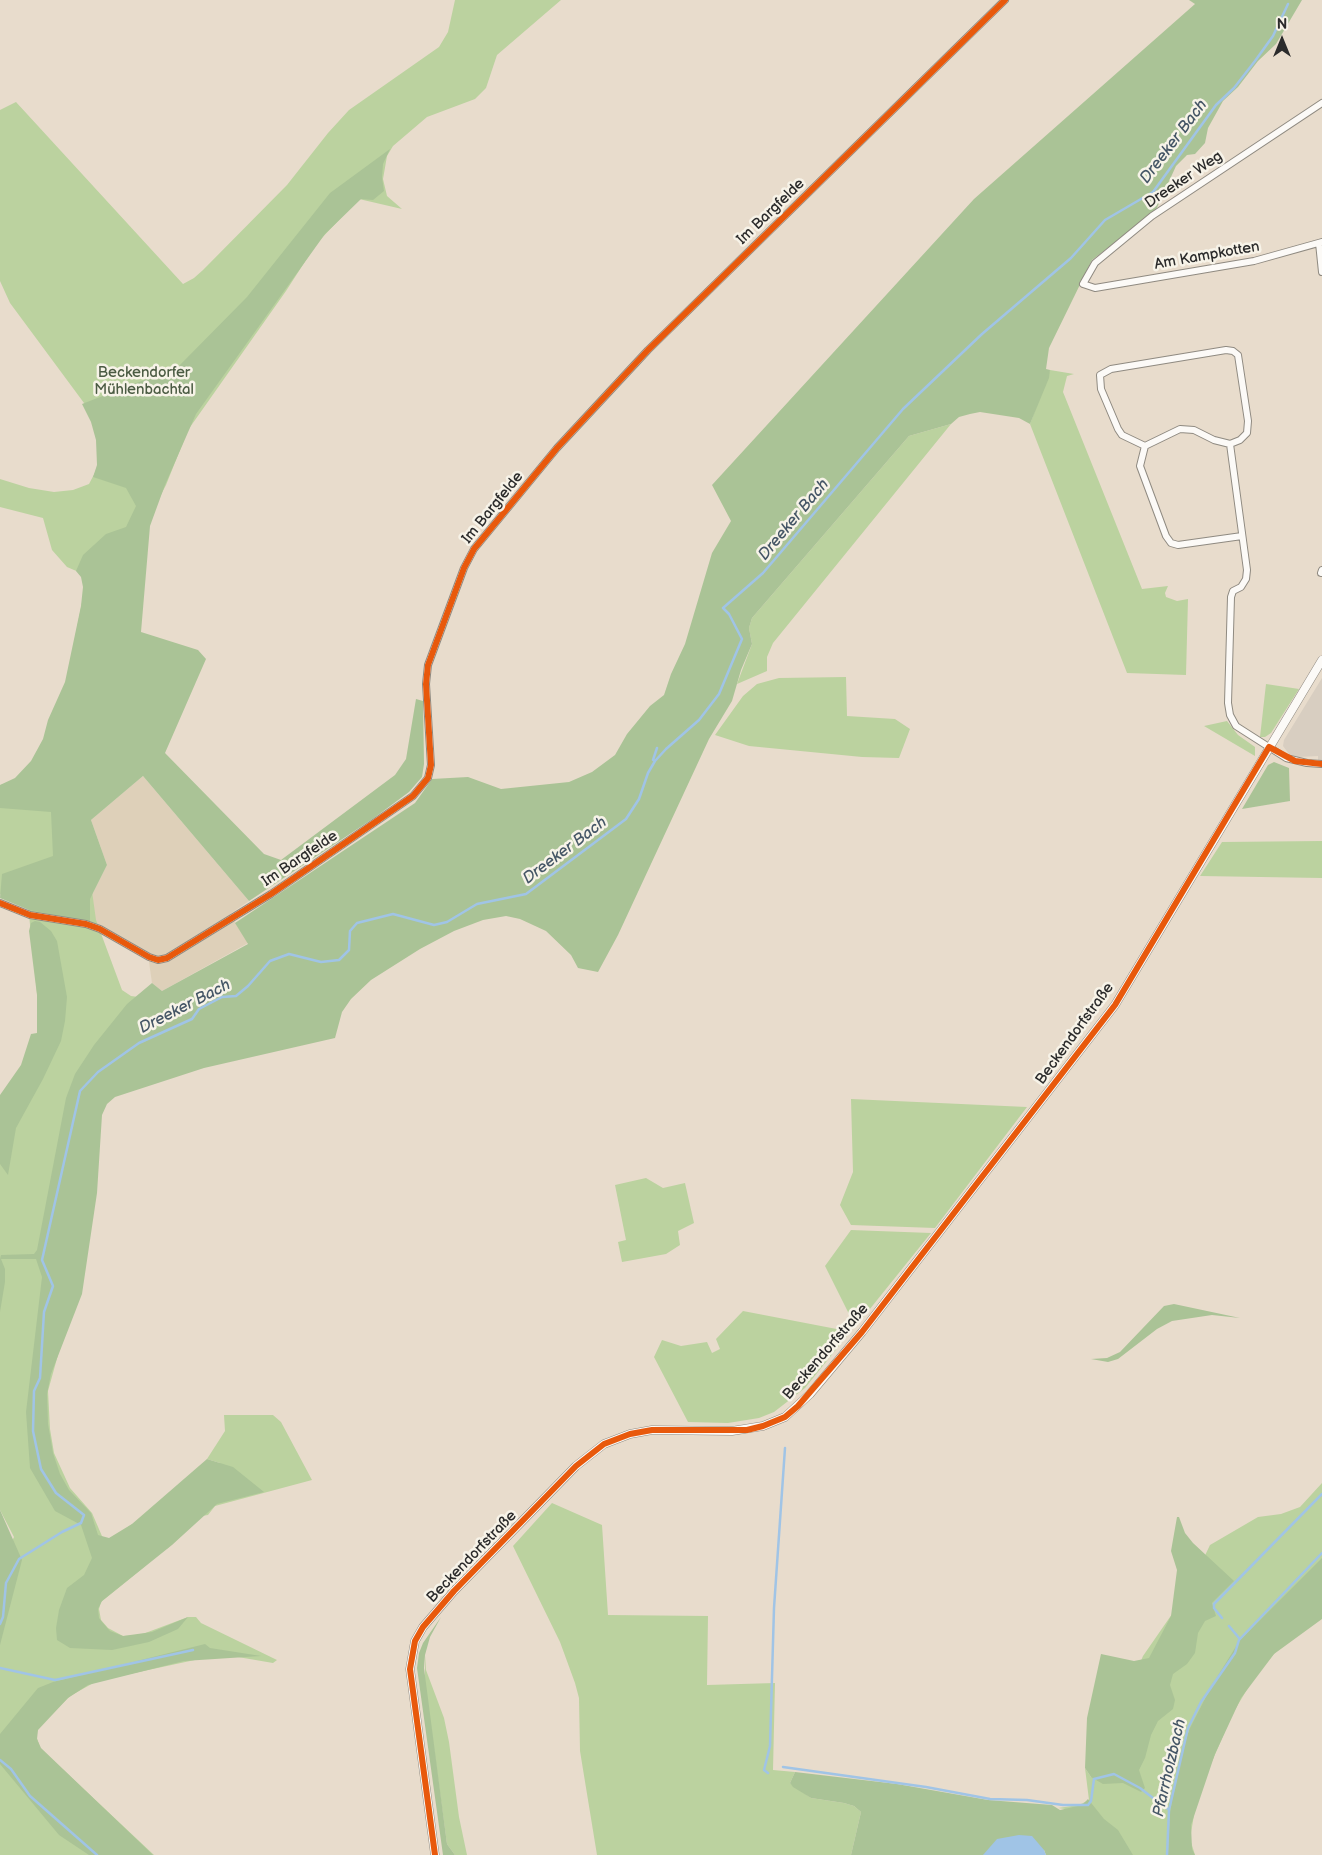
<!DOCTYPE html>
<html>
<head>
<meta charset="utf-8">
<style>
  body { margin:0 }
  #map { position:relative; width:1322px; height:1855px; overflow:hidden; background:#e8dccc; font-family:"Balsamiq Sans",sans-serif }
  canvas { display:block }
  .north { position:absolute; left:1257px; top:15px; width:50px; height:50px; -webkit-text-stroke:4px #f7f3e8; paint-order:stroke; rotate:0deg; font-size:14px; font-weight:700; line-height:20px; text-align:center; color:#2b2b2b }
  .north::after { content:''; display:block; margin:auto; width:18px; height:22px; background:#2b2b2b; clip-path:polygon(50% 0,100% 100%,50% 72%,0 100%) }
</style>
</head>
<body>
<div id="map">
<canvas width="1322" height="1855"></canvas>
<div class="north">N</div>
</div>
<script>
const ctx = document.querySelector('canvas').getContext('2d');
ctx.lineJoin = 'round';
function paint(path, color) { ctx.fillStyle = color; ctx.fill(path, 'evenodd'); }
const toPath = rows => new Path2D(rows.map(r => 'M' + r).join(''));
function stroke(path, color, width, dash) { ctx.strokeStyle = color; ctx.lineWidth = width; ctx.lineCap = dash ? 'butt' : 'round'; ctx.setLineDash(dash || []); ctx.stroke(path); }
function label(font, color, halo, rows, align = 'center') {
  ctx.font = font + ' "Balsamiq Sans",sans-serif'; ctx.lineWidth = 5; ctx.setLineDash([]); ctx.textBaseline = 'middle'; ctx.strokeStyle = halo; ctx.fillStyle = color; for (const [text, x, y, turn = 0] of rows) {
    ctx.save(); ctx.translate(x, y); ctx.rotate((+turn || 0) * Math.PI / 180); ctx.textAlign = isNaN(turn) ? turn : align; if (halo) ctx.strokeText(text, 0, 0); ctx.fillText(text, 0, 0); ctx.restore();
  }
}
paint(toPath([
  [143,776,249,901,230,914,248,943,162,991,152,983,149,962,151,954,90,922,90,899,107,865,91,820]
]), '#ded0b9');
paint(toPath([
  [1322,678,1322,761,1318,761,1318,756,1298,757,1289,754,1283,746,1284,740]
]), '#d8cec1');
paint(toPath([
  [455,0,561,0,497,55,486,88,475,99,427,117,393,146,387,156,383,179,387,196,402,209,359,199,317,243,286,291,188,430,166,485,151,514,87,807,91,884,96,920,122,990,131,996,146,998,101,1094,61,1344,48,1391,50,1429,54,1453,70,1488,92,1513,105,1543,220,1463,207,1459,225,1431,224,1415,273,1415,281,1422,312,1480,215,1506,208,1515,196,1517,168,1548,156,1554,144,1567,101,1602,99,1609,101,1620,108,1628,123,1636,140,1635,188,1617,196,1617,201,1623,277,1660,273,1663,232,1656,204,1658,97,1681,70,1696,38,1728,36,1735,40,1748,154,1855,0,1855,0,1567,14,1537,0,1510,0,1104,26,1070,38,1029,39,1013,28,905,0,894,0,785,13,782,29,767,44,743,67,679,85,587,81,573,67,567,52,550,43,518,0,507,0,479,29,488,54,492,73,490,89,484,99,465,98,443,93,423,84,403,10,303,0,281,0,110,16,102,183,284,194,278,203,270,287,185,328,133,349,110,439,47,448,32],
  [1050,370,1074,374,1067,376,1063,392,1142,589,1168,586,1165,593,1166,597,1177,601,1188,599,1186,675,1127,673,1030,424],
  [951,424,773,643,767,657,767,671,737,684,752,644,749,628,752,618,909,436],
  [846,677,847,716,895,719,910,729,899,758,862,757,749,746,715,735,743,696,757,684,779,678],
  [1266,684,1299,689,1271,733,1265,737,1260,737],
  [1227,721,1238,735,1255,747,1255,756,1204,726],
  [1322,841,1322,878,1200,876,1222,842],
  [851,1099,1027,1107,935,1228,851,1225,840,1205,853,1172],
  [646,1178,663,1188,685,1183,694,1223,678,1231,680,1245,666,1254,622,1262,618,1242,626,1240,615,1185],
  [851,1230,931,1233,857,1325,854,1324,825,1266],
  [743,1311,847,1331,847,1336,805,1388,774,1412,759,1418,728,1423,688,1422,654,1357,662,1340,681,1346,707,1342,712,1353,720,1349,716,1339],
  [1322,1483,1322,1613,1278,1649,1252,1681,1233,1713,1210,1766,1195,1809,1190,1839,1195,1855,1099,1855,1086,1812,1058,1808,1079,1805,1089,1800,1085,1768,1091,1777,1143,1656,1188,1591,1210,1545,1258,1517,1281,1514,1300,1507],
  [552,1503,602,1525,608,1615,708,1616,707,1685,775,1683,773,1770,795,1772,790,1783,811,1798,844,1803,854,1806,861,1812,851,1855,597,1855,580,1751,579,1698,575,1683,560,1642,513,1546],
  [425,1655,426,1670,444,1718,449,1742,459,1817,467,1855,455,1855,447,1844,425,1684]
]), '#bbd29f');
paint(toPath([
  [1189,0,1302,0,1276,44,1258,61,1238,87,1223,101,1208,128,1205,143,1195,154,1187,155,1176,166,1155,212,1092,260,1049,348,1046,369,1050,370,1049,378,1030,424,1019,418,980,412,970,414,959,417,951,424,909,436,752,618,749,628,752,644,741,670,732,701,709,739,618,935,598,972,578,968,571,955,546,931,520,919,506,916,483,920,454,931,420,949,371,980,351,999,342,1012,335,1038,204,1068,115,1097,107,1104,102,1115,97,1193,82,1294,51,1374,47,1394,48,1424,53,1453,60,1474,69,1490,91,1513,98,1535,109,1538,132,1524,207,1459,233,1467,264,1492,217,1504,172,1545,102,1601,98,1609,99,1618,103,1623,110,1631,123,1636,152,1632,188,1617,178,1629,149,1642,112,1650,70,1648,57,1640,56,1628,59,1610,67,1588,84,1575,92,1558,81,1525,55,1511,30,1468,26,1412,42,1277,36,1259,1,1259,5,1269,5,1282,0,1312,0,1259,1,1255,34,1254,37,1250,66,1098,75,1074,94,1045,127,1004,152,983,162,991,248,944,235,923,415,803,432,779,468,777,501,789,569,782,592,772,615,755,627,734,650,706,664,695,671,674,685,644,712,553,731,521,712,485,974,199,1195,4],
  [390,149,383,164,382,177,384,191,373,200,361,199,325,234,196,414,165,485,150,526,141,632,198,650,206,659,165,753,264,854,281,860,395,775,406,759,416,699,423,701,424,764,422,777,409,792,374,818,249,901,143,776,91,820,107,865,90,899,90,922,29,910,0,898,2,874,53,856,51,812,0,808,0,785,15,778,31,761,43,739,48,720,65,682,81,606,83,587,81,577,76,571,83,555,106,534,126,527,136,506,126,488,93,477,97,465,96,440,91,422,82,404,178,367,247,297,330,193],
  [1274,762,1289,768,1290,801,1242,809,1268,765],
  [35,921,40,922,51,931,57,941,67,997,65,1021,61,1041,43,1079,16,1128,8,1175,0,1164,0,1095,21,1065,31,1034,37,1033,37,995,29,931,31,923],
  [1174,1304,1240,1318,1212,1315,1172,1321,1157,1329,1118,1359,1108,1362,1091,1359,1107,1358,1120,1352,1164,1306],
  [0,1510,22,1560,0,1645],
  [1177,1517,1179,1517,1185,1533,1193,1543,1234,1581,1212,1603,1216,1616,1205,1621,1198,1633,1195,1653,1187,1664,1173,1674,1170,1685,1175,1700,1173,1709,1158,1721,1151,1735,1145,1758,1139,1770,1145,1788,1141,1792,1123,1783,1103,1784,1091,1777,1085,1768,1087,1718,1101,1654,1134,1661,1149,1658,1171,1616,1177,1570,1171,1551],
  [1322,1558,1322,1619,1274,1654,1241,1698,1215,1754,1191,1825,1192,1849,1195,1855,1168,1855,1170,1812,1180,1757,1190,1728,1211,1687,1240,1640],
  [441,1617,430,1637,425,1655,424,1668,447,1844,455,1855,443,1855,417,1668,419,1653,423,1643],
  [205,1644,210,1648,261,1656,184,1661,88,1685,68,1698,38,1730,37,1739,41,1748,153,1855,89,1855,59,1835,0,1764,0,1734,38,1688,53,1682],
  [795,1772,897,1784,988,1800,1052,1805,1060,1810,1082,1805,1088,1799,1104,1819,1118,1830,1133,1855,1046,1855,1044,1850,983,1855,851,1855,861,1812,854,1806,844,1803,811,1798,793,1787,790,1783]
]), '#aac396');
paint(toPath([
  [1019,1835,1032,1836,1044,1850,1046,1855,983,1855,997,1839]
]), '#a0c4e6');
stroke(toPath([
  [655,761,653,760,657,748],
  [1222,1618,1214,1608,1214,1604,1322,1494],
  [0,1624,3,1617,6,1583,19,1559,62,1532,81,1523,84,1515,56,1493,41,1469,33,1431,34,1391,40,1378,44,1312,53,1286,42,1260,80,1091,98,1072,139,1043,192,1019,199,1009,222,997,236,996,248,986,270,961,289,954,321,962,339,960,349,950,350,931,357,923,393,914,434,925,447,922,477,904,526,894,626,819,639,799,648,773,655,761,666,749,699,720,719,694,742,639,729,614,723,608,763,573,903,409,982,334,1071,258,1105,220,1153,192,1216,105,1234,88,1255,61,1273,36,1288,4],
  [1229,1626,1239,1638],
  [0,1668,55,1680,193,1650],
  [0,1760,11,1769,30,1796,97,1855],
  [783,1767,926,1787,990,1799,1027,1800,1063,1805,1088,1805,1091,1801,1094,1779,1114,1774,1140,1788,1153,1798],
  [768,1773,764,1770,770,1746,774,1608,785,1448],
  [1161,1804,1168,1809],
  [1167,1855,1169,1810,1188,1728,1201,1702,1235,1653,1239,1640,1322,1553]
]), '#a0c4e6', 2.5);
const minor = toPath([
  [1322,103,1152,216,1095,263,1083,284,1095,288,1254,261,1322,242],
  [1319,243,1322,272],
  [1230,444,1247,570,1246,579,1241,587,1233,591,1231,597,1228,703,1230,715,1236,726,1286,758,1307,763,1322,764],
  [1145,446,1122,435,1118,429,1101,389,1100,375,1111,369,1226,350,1233,351,1238,355,1248,421,1247,433,1240,440,1230,444,1214,440,1194,430,1180,429,1145,446,1140,466,1166,536,1171,543,1178,545,1242,536],
  [1321,573,1322,570],
  [0,903,30,915,86,924,100,929,149,957,158,960,167,958,271,894,413,796,428,778,431,765,426,684,428,665,464,568,474,549,557,448,648,350,1005,0]
]);
const tertiary = toPath([
  [435,1855,410,1669,415,1641,423,1627,454,1591,576,1466,604,1444,630,1434,652,1430,732,1431,763,1426,785,1417,810,1394,862,1332,1115,1005,1322,660]
]);
stroke(minor, '#8f8a81', 8);
stroke(tertiary, '#8f8a81', 9);
stroke(minor, '#fcfaf7', 6);
stroke(tertiary, '#fcfaf7', 8);
stroke(toPath([
  [0,903,30,915,86,924,100,929,149,957,158,960,167,958,271,894,413,796,428,778,431,765,426,684,428,665,464,568,474,549,557,448,648,350,1005,0],
  [435,1855,410,1669,415,1641,423,1627,454,1591,576,1466,604,1444,630,1434,652,1430,747,1430,763,1426,785,1417,798,1406,862,1332,1115,1005,1269,747,1295,761,1322,764]
]), '#e8590c', 6);
label('15px', '#2b2b2b', '#f7f3e8', [
  ["Dreeker Weg",1184,180,-34],
  ["Im Bargfelde",771,212,-44],
  ["Am Kampkotten",1207,256,-10],
  ["Im Bargfelde",493,508,-51],
  ["Im Bargfelde",300,859,-34],
  ["Beckendorfstraße",1075,1034,-54],
  ["Beckendorfstraße",826,1352,-49],
  ["Beckendorfstraße",472,1557,-46]
]);
label('15px', '#4b5b43', '#f7f3e8', [
  ["Beckendorfer",144,373],
  ["Mühlenbachtal",144,390]
]);
label('italic 16px', '#455666', '#f7f3e8', [
  ["Dreeker Bach",1174,142,-53],
  ["Dreeker Bach",794,520,-50],
  ["Dreeker Bach",565,851,-37],
  ["Dreeker Bach",185,1007,-27],
  ["Pfarrholzbach",1170,1768,-77]
]);
</script>
</body>
</html>
